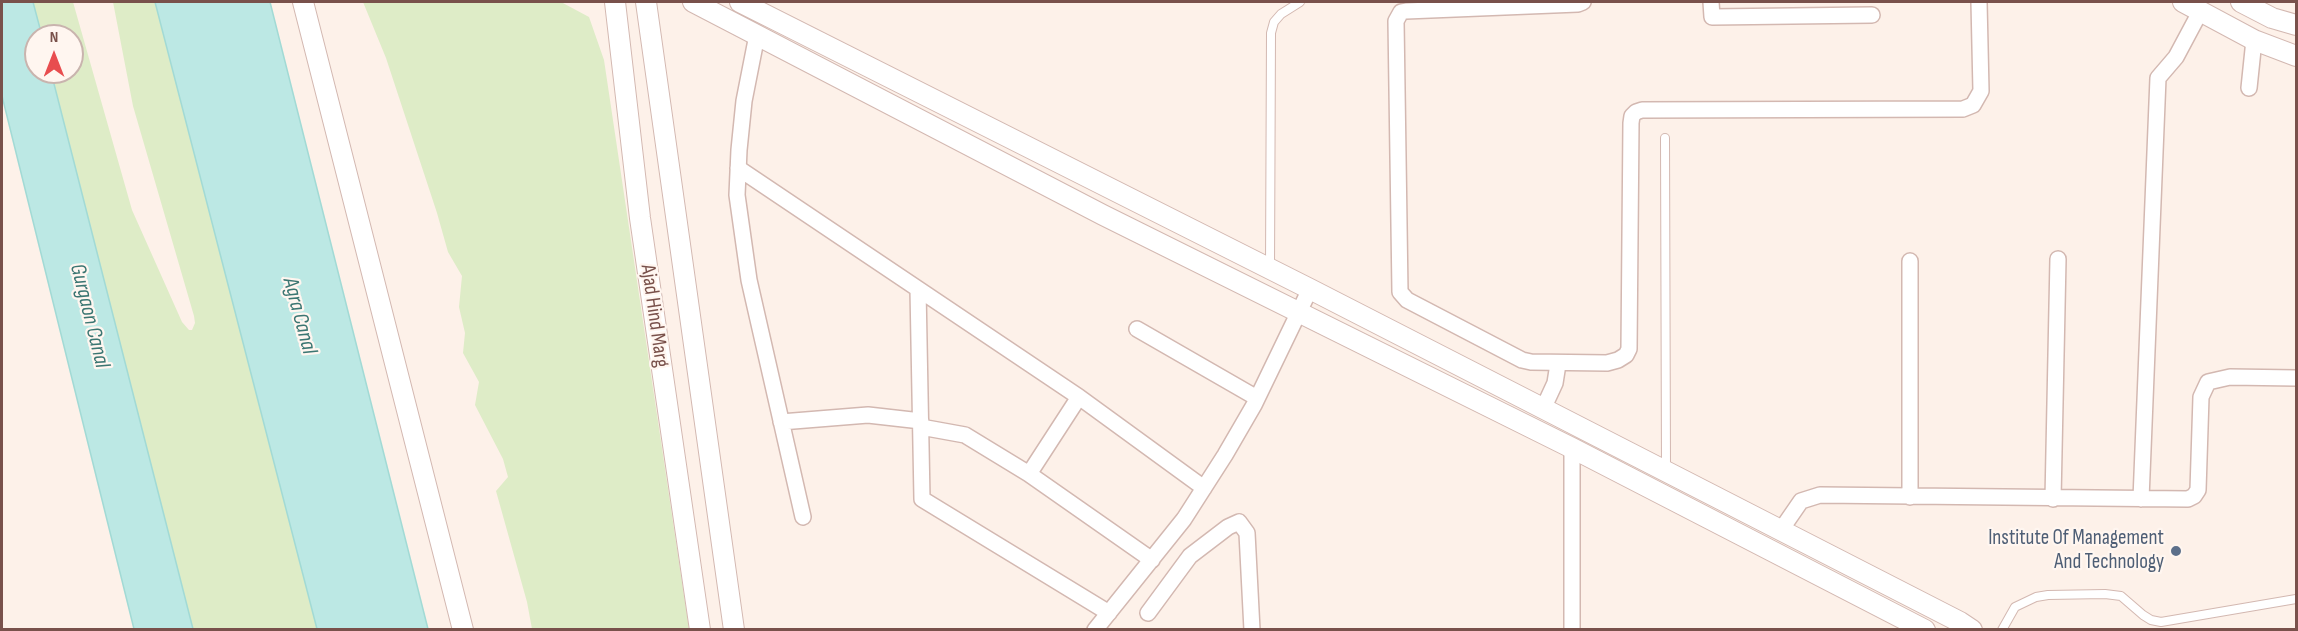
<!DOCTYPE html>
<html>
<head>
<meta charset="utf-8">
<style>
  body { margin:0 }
  #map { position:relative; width:2298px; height:631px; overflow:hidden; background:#fdf1e9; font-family:"Sofia Sans Condensed",sans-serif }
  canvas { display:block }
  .frame { position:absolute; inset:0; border:3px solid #79514b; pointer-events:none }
  .north { position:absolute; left:24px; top:24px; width:60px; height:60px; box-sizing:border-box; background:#fff6f0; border:2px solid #c9b4ae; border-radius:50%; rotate:0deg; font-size:16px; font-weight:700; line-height:24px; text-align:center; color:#79514b }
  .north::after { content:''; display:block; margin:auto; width:21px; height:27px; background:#e84d4f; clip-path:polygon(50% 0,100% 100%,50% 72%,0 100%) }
</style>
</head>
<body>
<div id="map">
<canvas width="2298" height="631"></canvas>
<div class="frame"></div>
<div class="north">N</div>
</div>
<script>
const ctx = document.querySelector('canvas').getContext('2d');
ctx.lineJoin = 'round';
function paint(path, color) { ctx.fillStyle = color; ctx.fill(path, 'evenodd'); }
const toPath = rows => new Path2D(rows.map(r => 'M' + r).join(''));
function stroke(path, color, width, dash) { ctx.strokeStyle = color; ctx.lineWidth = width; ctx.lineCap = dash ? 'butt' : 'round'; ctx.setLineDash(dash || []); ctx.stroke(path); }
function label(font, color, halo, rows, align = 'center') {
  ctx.font = font + ' "Sofia Sans Condensed",sans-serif'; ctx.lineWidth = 4.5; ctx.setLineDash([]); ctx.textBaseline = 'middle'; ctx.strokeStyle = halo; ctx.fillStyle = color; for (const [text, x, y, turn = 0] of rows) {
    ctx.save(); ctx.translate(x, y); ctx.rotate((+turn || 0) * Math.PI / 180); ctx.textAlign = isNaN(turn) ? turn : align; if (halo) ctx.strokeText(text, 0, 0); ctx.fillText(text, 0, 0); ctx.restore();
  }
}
paint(toPath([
  [33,2,73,2,132,210,182,322,189,330,192,330,195,323,194,316,133,106,113,2,155,2,317,629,193,629,51,72,72,72,72,36,42,36],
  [363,2,561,2,589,17,604,60,689,629,532,629,527,602,496,491,508,477,503,459,475,405,479,382,463,353,465,333,459,307,462,276,448,252,437,213,386,58]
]), '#deecc7');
const water = toPath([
  [2,2,33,2,42,36,36,36,36,72,51,72,193,629,134,629,2,96,2,2],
  [155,2,270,2,428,629,317,629,155,2]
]);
paint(water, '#bce8e4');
stroke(water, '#a2dad5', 1.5);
const service = toPath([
  [1665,138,1666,470],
  [1270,267,1271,33,1274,22,1281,14,1300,2],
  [2002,630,2015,607,2036,597,2048,595,2105,594,2121,596,2143,615,2151,620,2161,622,2296,599]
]);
const minor = toPath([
  [1583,2,1578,4,1406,11,1401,12,1396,21,1400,292,1407,300,1522,360,1531,362,1607,363,1618,360,1626,355,1629,349,1631,123,1632,116,1636,112,1642,110,1963,109,1973,105,1981,91,1979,2],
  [1711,2,1712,17,1872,15],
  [757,35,744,101,739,150,737,195,749,280,803,517],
  [2249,88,2254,40],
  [738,168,1079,397,1204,488],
  [918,289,922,499,1109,613],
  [1137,329,1257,398],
  [1079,397,1029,474,1152,560],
  [1543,409,1555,383,1558,364],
  [781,422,868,415,921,421],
  [921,427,965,435,1029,474],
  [1572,448,1572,630],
  [1910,497,1910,261],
  [2053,499,2058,259],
  [2141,499,2158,78,2176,57,2200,12],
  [1781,530,1801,501,1820,495,2188,499,2194,496,2198,490,2201,397,2208,382,2230,377,2296,378],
  [1148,613,1190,556,1228,527,1239,522,1247,533,1252,630],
  [1095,630,1184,519,1225,455,1254,405,1310,289]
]);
const tertiary = toPath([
  [303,2,463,630],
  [615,2,640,218,700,630],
  [646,2,734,630],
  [693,2,1103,215,1572,448,1925,630],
  [740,2,1310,289,1960,622,1972,630],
  [2183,2,2254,40,2296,56],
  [2241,2,2272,18,2296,25]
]);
stroke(service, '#d3b8b1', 10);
stroke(minor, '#d3b8b1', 18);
stroke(tertiary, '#d3b8b1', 22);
stroke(service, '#fff', 8);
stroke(minor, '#fff', 15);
stroke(tertiary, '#fff', 20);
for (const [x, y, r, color] of [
  [2176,551,6,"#5c6f8a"]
]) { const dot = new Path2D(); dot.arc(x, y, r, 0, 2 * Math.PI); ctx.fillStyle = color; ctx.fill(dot); stroke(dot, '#fff6f0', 2); }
label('21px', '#79514b', '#fff6f0', [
  ["Ajad Hind Marg",654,316,82]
]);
label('21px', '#4e5e75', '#fff6f0', [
  ["Institute Of Management",2164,539],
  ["And Technology",2164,563]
], 'right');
label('italic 22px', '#3b7672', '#fff6f0', [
  ["Gurgaon Canal",89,316,76],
  ["Agra Canal",299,316,75]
]);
</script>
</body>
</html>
